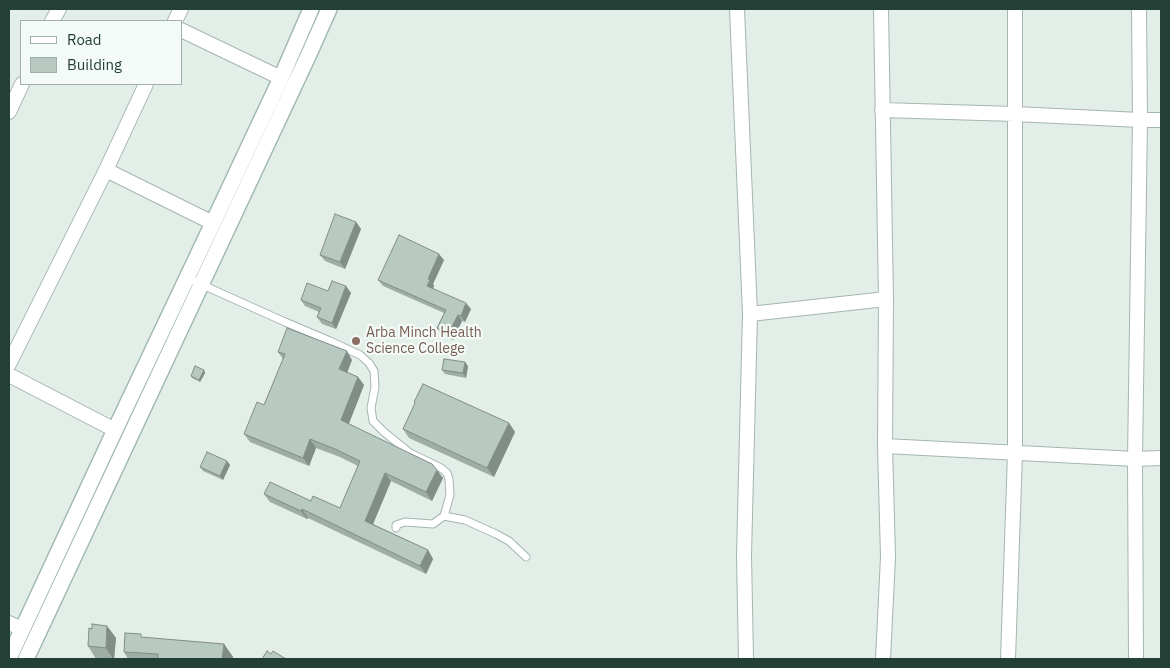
<!DOCTYPE html>
<html>
<head>
<meta charset="utf-8">
<style>
  body { margin:0 }
  #map { position:relative; width:1170px; height:668px; overflow:hidden; background:#e3eee8; font-family:"IBM Plex Sans",sans-serif }
  canvas { display:block }
  .frame { position:absolute; inset:0; border:10px solid #224036; pointer-events:none }
  .legend { position:absolute; left:20px; top:20px; width:162px; height:65px; box-sizing:border-box; background:#f4faf7; border:1px solid #a0b0aa; margin:0; padding:6px 9px; list-style:none; font-size:15px; color:#224036 }
  .legend li { display:flex; align-items:center; gap:10px; height:25px }
  .legend b { width:25px; border:1px solid #a0b0aa }
</style>
</head>
<body>
<div id="map">
<canvas width="1170" height="668"></canvas>
<div class="frame"></div>
<ul class="legend">
<li><b style="height:6px;background:#fff"></b>Road</li>
<li><b style="height:14px;background:#b8c9c1"></b>Building</li>
</ul>
</div>
<script>
const ctx = document.querySelector('canvas').getContext('2d');
ctx.lineJoin = 'round';
const toPath = rows => new Path2D(rows.map(r => 'M' + r).join(''));
function stroke(path, color, width, dash) { ctx.strokeStyle = color; ctx.lineWidth = width; ctx.lineCap = dash ? 'butt' : 'round'; ctx.setLineDash(dash || []); ctx.stroke(path); }
function paint(path, color) { ctx.fillStyle = color; ctx.fill(path, 'evenodd'); }
function label(font, color, halo, rows, align = 'center') {
  ctx.font = font + ' "IBM Plex Sans",sans-serif'; ctx.lineWidth = 4.5; ctx.setLineDash([]); ctx.textBaseline = 'middle'; ctx.strokeStyle = halo; ctx.fillStyle = color; for (const [text, x, y, turn = 0] of rows) {
    ctx.save(); ctx.translate(x, y); ctx.rotate((+turn || 0) * Math.PI / 180); ctx.textAlign = isNaN(turn) ? turn : align; if (halo) ctx.strokeText(text, 0, 0); ctx.fillText(text, 0, 0); ctx.restore();
  }
}
const lane = toPath([
  [187,278,285,322,330,341,360,355,369,363,374,371,375,387,371,408,373,421,384,432,410,453,441,468,447,473,449,479,450,495,444,516,433,524,405,522,396,525,396,528],
  [444,516,465,520,496,534,509,541,526,557]
]);
const street = toPath([
  [737,9,750,314,744,555,746,659],
  [881,9,886,299,885,446,888,557,883,659],
  [52,21,59,9],
  [175,21,181,9],
  [181,30,281,78],
  [882,110,1015,114,1140,120,1161,120],
  [9,112,22,84],
  [106,170,213,223],
  [750,314,886,299],
  [9,364,106,170,146,84],
  [9,375,115,430],
  [885,446,1135,459,1161,458],
  [9,623,22,629],
  [1008,659,1015,453,1015,9],
  [1136,659,1135,459,1140,120,1139,9]
]);
const secondary = toPath([
  [9,658,115,430,213,223,281,78,311,9],
  [26,659,309,54,329,9]
]);
stroke(lane, '#a5b6af', 9);
stroke(street, '#a5b6af', 16);
stroke(secondary, '#a1baaf', 18);
stroke(lane, '#fff', 7);
stroke(street, '#fff', 14);
stroke(secondary, '#fff', 15);
paint(toPath([
  [356,222,361,229,345,269,325,261,320,255],
  [444,260,433,284,434,286,433,289,471,309,465,322,462,321,453,340,441,334,437,328,444,313,383,286,378,280],
  [346,286,351,293,336,329,322,324,317,317,319,312,305,306,301,300],
  [278,352,352,360,347,372,358,377,364,385,349,424,443,478,432,501,391,481,373,524,428,550,433,559,426,574,308,518,307,519,270,502,264,494,311,501,340,508,358,466,340,457,316,448,309,466,250,442,244,434,264,405,283,359],
  [468,366,466,378,445,374,442,370],
  [204,370,205,373,200,382,192,378,191,376],
  [414,402,509,423,515,432,494,477,409,438,403,429,415,404],
  [227,461,230,465,223,480,203,471,200,467],
  [107,626,116,638,114,659,96,659,88,646,92,629],
  [144,638,224,644,233,657,233,659,128,659,124,652]
]), '#9eada6');
paint(toPath([
  [356,222,361,229,345,269,340,262],
  [439,254,444,260,433,284,434,286,431,292,427,286,428,279],
  [346,286,351,293,336,329,332,323],
  [466,303,471,309,465,322,461,316],
  [458,315,462,321,453,340,448,334],
  [347,351,352,360,345,378,339,369],
  [465,362,468,366,466,378,463,373],
  [204,370,205,373,200,382,199,380],
  [358,377,364,385,347,428,341,420],
  [509,423,515,432,494,477,487,468],
  [310,439,316,448,309,466,303,458],
  [227,461,230,465,223,480,220,476],
  [437,470,443,478,432,501,426,492],
  [385,473,391,481,371,529,365,521],
  [302,509,308,518,307,519,301,511],
  [428,550,433,559,426,574,420,566],
  [107,626,116,638,114,659,113,659,106,648],
  [224,644,233,657,233,659,222,659]
]), '#818d87');
const building = toPath([
  [335,214,356,222,340,262,320,255,335,214],
  [399,235,439,254,428,279,430,280,427,286,466,303,461,316,458,315,448,334,437,328,446,310,378,280,399,235],
  [332,281,346,286,332,323,317,317,321,308,301,300,307,283,328,291,332,281],
  [287,328,347,351,339,369,358,377,341,420,432,464,437,470,426,492,385,473,365,521,428,550,420,566,302,509,301,511,264,494,270,482,311,501,313,496,340,508,360,461,335,449,310,439,303,458,244,434,257,402,264,405,285,354,278,352,287,328],
  [444,359,465,362,463,373,442,370,444,359],
  [195,366,204,370,199,380,191,376,195,366],
  [423,384,509,423,487,468,403,429,415,403,414,402,423,384],
  [207,452,227,461,220,476,200,467,207,452],
  [92,624,107,626,106,648,88,646,89,628,92,629,92,624],
  [125,633,141,634,141,637,224,644,222,659,158,659,158,654,124,652,125,633],
  [267,651,271,654,273,651,286,659,262,659,267,651]
]);
paint(building, '#b8c9c1');
stroke(building, '#818d87', 1);
for (const [x, y, r, color] of [
  [356,341,5,"#8d6e63"]
]) { const dot = new Path2D(); dot.arc(x, y, r, 0, 2 * Math.PI); ctx.fillStyle = color; ctx.fill(dot); stroke(dot, '#f4faf7', 2); }
label('14px', '#785e54', '#f4faf7', [
  ["Arba Minch Health",366,333],
  ["Science College",366,349]
], 'left');
</script>
</body>
</html>
